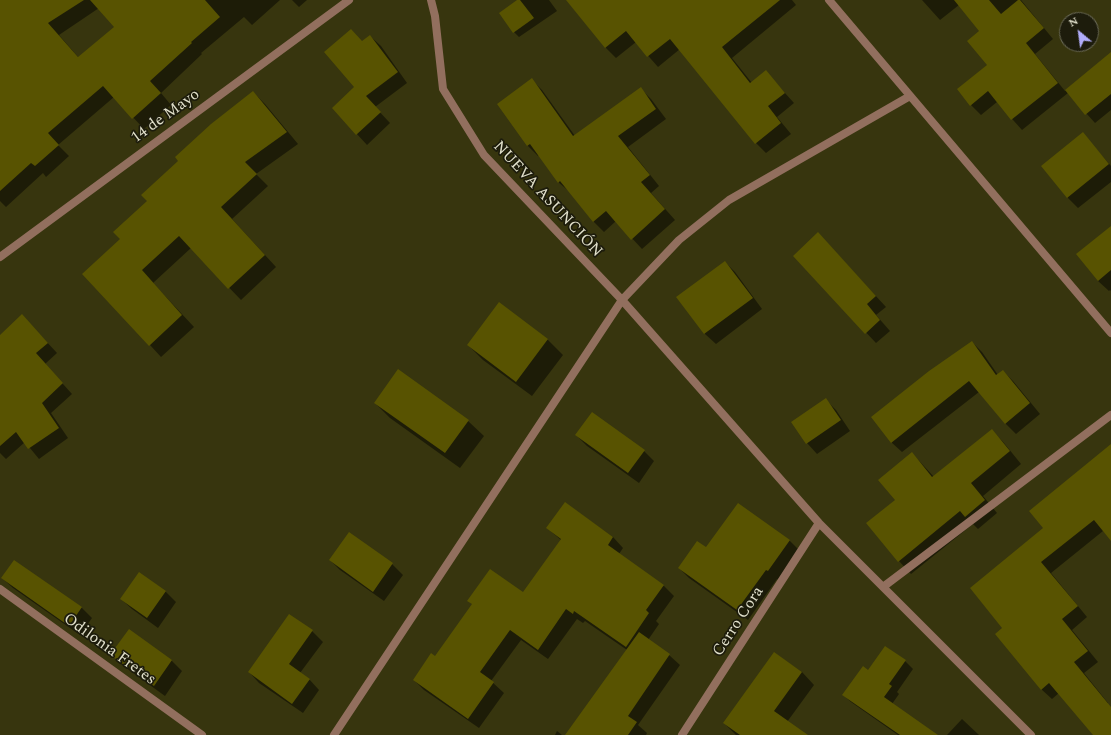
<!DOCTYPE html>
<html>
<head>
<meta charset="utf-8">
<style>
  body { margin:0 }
  #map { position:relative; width:1111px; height:735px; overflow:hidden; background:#37350e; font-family:Spectral,serif }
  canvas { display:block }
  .north { position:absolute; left:1059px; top:12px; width:40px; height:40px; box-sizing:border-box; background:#1d1c0c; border:1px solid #6b6a58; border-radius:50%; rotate:331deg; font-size:11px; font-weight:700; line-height:16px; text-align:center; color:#e1e0cb }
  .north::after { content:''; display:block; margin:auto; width:14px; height:18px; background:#b1adfa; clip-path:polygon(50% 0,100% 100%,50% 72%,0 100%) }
</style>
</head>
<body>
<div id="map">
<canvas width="1111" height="735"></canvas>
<div class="north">N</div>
</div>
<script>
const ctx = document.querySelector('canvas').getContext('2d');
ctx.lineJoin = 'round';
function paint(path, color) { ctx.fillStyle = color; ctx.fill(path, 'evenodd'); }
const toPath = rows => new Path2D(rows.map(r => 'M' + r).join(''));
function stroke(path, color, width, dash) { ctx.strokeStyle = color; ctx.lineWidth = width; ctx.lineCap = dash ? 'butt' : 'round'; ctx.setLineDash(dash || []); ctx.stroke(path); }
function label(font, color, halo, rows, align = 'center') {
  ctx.font = font + ' Spectral,serif'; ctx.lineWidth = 3.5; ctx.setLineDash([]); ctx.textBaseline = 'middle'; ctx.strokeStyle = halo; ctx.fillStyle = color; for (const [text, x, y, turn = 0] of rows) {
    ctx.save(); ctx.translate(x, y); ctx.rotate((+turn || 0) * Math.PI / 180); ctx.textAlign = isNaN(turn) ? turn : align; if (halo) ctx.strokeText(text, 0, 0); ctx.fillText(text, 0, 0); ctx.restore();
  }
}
paint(toPath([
  [0,0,280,0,252,25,244,17,201,53,202,54,161,93,171,105,144,129,114,97,58,145,69,156,46,177,43,173,6,207,0,201],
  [99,8,115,27,79,58,59,35],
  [292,0,307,0,299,7],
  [519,0,549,0,557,11,519,37,514,32],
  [578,0,792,0,796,5,732,58,752,83,766,72,794,103,777,117,791,134,766,153,756,143,680,49,658,67,636,42,616,58,606,48,571,5],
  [922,0,1021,0,1053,39,1035,54,1065,91,1111,53,1111,110,1095,123,1068,93,1022,130,997,102,981,115,971,105,988,65,981,31,959,5,940,20],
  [370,36,381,46,407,83,375,107,390,123,367,145,333,108,355,87,363,42],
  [532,80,542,90,575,136,641,89,651,99,666,119,628,147,659,186,651,193,675,220,642,249,616,221,604,232,593,221,570,192,558,182,540,155,538,156,528,146,498,104],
  [253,92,265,104,298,144,256,174,268,186,232,219,276,267,241,300,191,248,153,283,194,327,161,357,150,345,121,239,148,201],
  [1083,134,1111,166,1111,182,1078,208,1068,198,1042,166],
  [1111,227,1111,291,1110,290,1109,291,1098,281],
  [828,244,886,307,876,315,890,331,876,343,794,256],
  [725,262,735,272,762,309,716,344,705,334,678,297],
  [499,304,548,340,563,355,532,396,483,360,468,345],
  [32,326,57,353,45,364,72,394,51,413,68,438,39,459,25,442,6,459,0,453,0,336],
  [972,342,982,352,998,375,1003,371,1013,381,1040,414,1016,434,1005,423,979,392,902,452,891,442],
  [826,400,836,410,850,431,817,454,807,443],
  [375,403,468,421,484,436,460,468,390,418],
  [992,430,1004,443,1021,464,983,496,997,513,978,529,973,524,911,574,899,561,867,523,896,500,912,453,934,477],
  [576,435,644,451,654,461,639,483,587,446],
  [1111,454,1111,540,1103,531,1051,573,1087,617,1072,630,1098,662,1084,673,1108,703,1104,707,1111,716,1111,735,1094,735,1059,693,1052,699,1041,689,1004,628,1044,528],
  [565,503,613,537,623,548,619,554,664,586,674,596,656,621,659,624,648,640,669,655,680,665,638,725,647,733,646,735,566,735,627,650,585,621,583,623,577,619,548,659,521,640,491,681,504,693,479,728,424,690,414,680,435,657,523,594,561,540,547,528],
  [349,533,392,564,403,575,384,601,340,570,330,560],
  [789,540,800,551,778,580,777,579,748,620,689,578,679,568,706,549],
  [14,561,82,608,92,618,80,635,13,588,2,578],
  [165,591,176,602,158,628,132,609,121,599],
  [289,615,312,631,323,642,300,673,309,679,319,690,303,713,259,683,249,672],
  [129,631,172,661,182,671,165,696,122,665,112,655],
  [886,647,905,661,913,669,897,692,899,694,892,704,925,735,898,735,851,702,843,695,869,671],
  [774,653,802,672,814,685,787,722,805,735,736,735,724,723],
  [962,719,979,735,947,735],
  [557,731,562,735,555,735]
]), '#0007');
paint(toPath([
  [0,0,84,0,48,23,78,57,114,27,90,0,205,0,220,17,191,42,192,43,150,81,161,93,132,119,103,86,48,133,59,145,35,166,31,163,0,191],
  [517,0,520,0,534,18,513,33,499,13],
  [566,0,780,0,722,47,750,83,766,70,785,93,768,106,781,123,755,144,670,39,647,57,626,31,605,48],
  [954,0,989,0,1001,14,1018,0,1020,0,1044,28,1026,43,1058,83,1011,120,988,91,970,106,957,89,987,65,967,41,979,31],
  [351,29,362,41,370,35,398,72,366,96,381,112,356,135,332,108,354,87,324,52],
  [1111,52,1111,94,1085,115,1065,90],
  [532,78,573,136,641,87,656,109,618,136,650,175,641,182,665,209,631,240,606,211,593,222,560,181,558,183,530,144,527,146,497,104],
  [253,91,287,132,245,162,257,174,221,207,265,255,228,289,179,236,142,270,182,315,149,346,82,274,120,239,113,232,147,201,141,195,178,161,175,157,211,124],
  [1083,132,1109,164,1067,198,1041,166],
  [1111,226,1111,270,1098,281,1076,254],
  [818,232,876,296,867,304,880,320,865,334,793,256],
  [725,261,753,298,704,334,676,297],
  [499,302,548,339,516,382,467,345],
  [22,314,48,343,36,353,63,383,42,403,59,428,28,449,16,432,0,446,0,335],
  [972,341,996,375,1003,370,1030,403,1005,424,969,381,891,443,871,417,929,371],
  [398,369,469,420,445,453,374,403],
  [826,398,841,420,806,444,791,422],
  [592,412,645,450,628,473,575,435],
  [992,429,1010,451,971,483,985,500,965,517,960,511,898,562,866,523,895,500,878,480,912,452,932,477],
  [1111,444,1111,541,1094,520,1041,562,1078,606,1062,619,1088,651,1074,662,1111,707,1111,735,1093,735,1049,683,1041,690,995,634,1002,628,970,588,1043,528,1029,511],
  [565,502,613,537,608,545,664,585,646,610,649,613,626,647,574,611,573,614,566,609,538,650,510,630,480,672,494,682,468,719,413,680,431,653,435,656,472,604,467,601,490,569,523,592,561,539,546,528],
  [738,503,790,540,768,571,766,570,737,610,678,568,697,541,706,547],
  [349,532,393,563,373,592,329,560],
  [14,560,82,607,69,626,1,578],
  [139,572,166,591,147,618,120,599],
  [289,614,313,630,289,664,310,679,292,704,248,672],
  [129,629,172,660,154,686,110,655],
  [639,632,670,654,628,716,637,722,628,735,565,735],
  [885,646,906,660,889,684,892,686,884,697,938,735,900,735,842,695,863,666,868,670],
  [774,652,802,672,774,711,808,735,740,735,723,723]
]), '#585301');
stroke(toPath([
  [431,0,435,16,443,89,484,155,622,300,819,523,1031,735],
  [829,0,1111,333],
  [0,257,349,0],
  [883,587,1111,415],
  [0,589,202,735],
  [334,735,622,300,679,240,729,200,910,96],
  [682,735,819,523]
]), '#926f5e', 8);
label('16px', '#e1e0cb', '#1d1c0c', [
  ["14 de Mayo",166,117,-36],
  ["NUEVA ASUNCIÓN",547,200,47],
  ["Cerro Cora",739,622,-57],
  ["Odilonia Fretes",109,650,36]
]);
</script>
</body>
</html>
